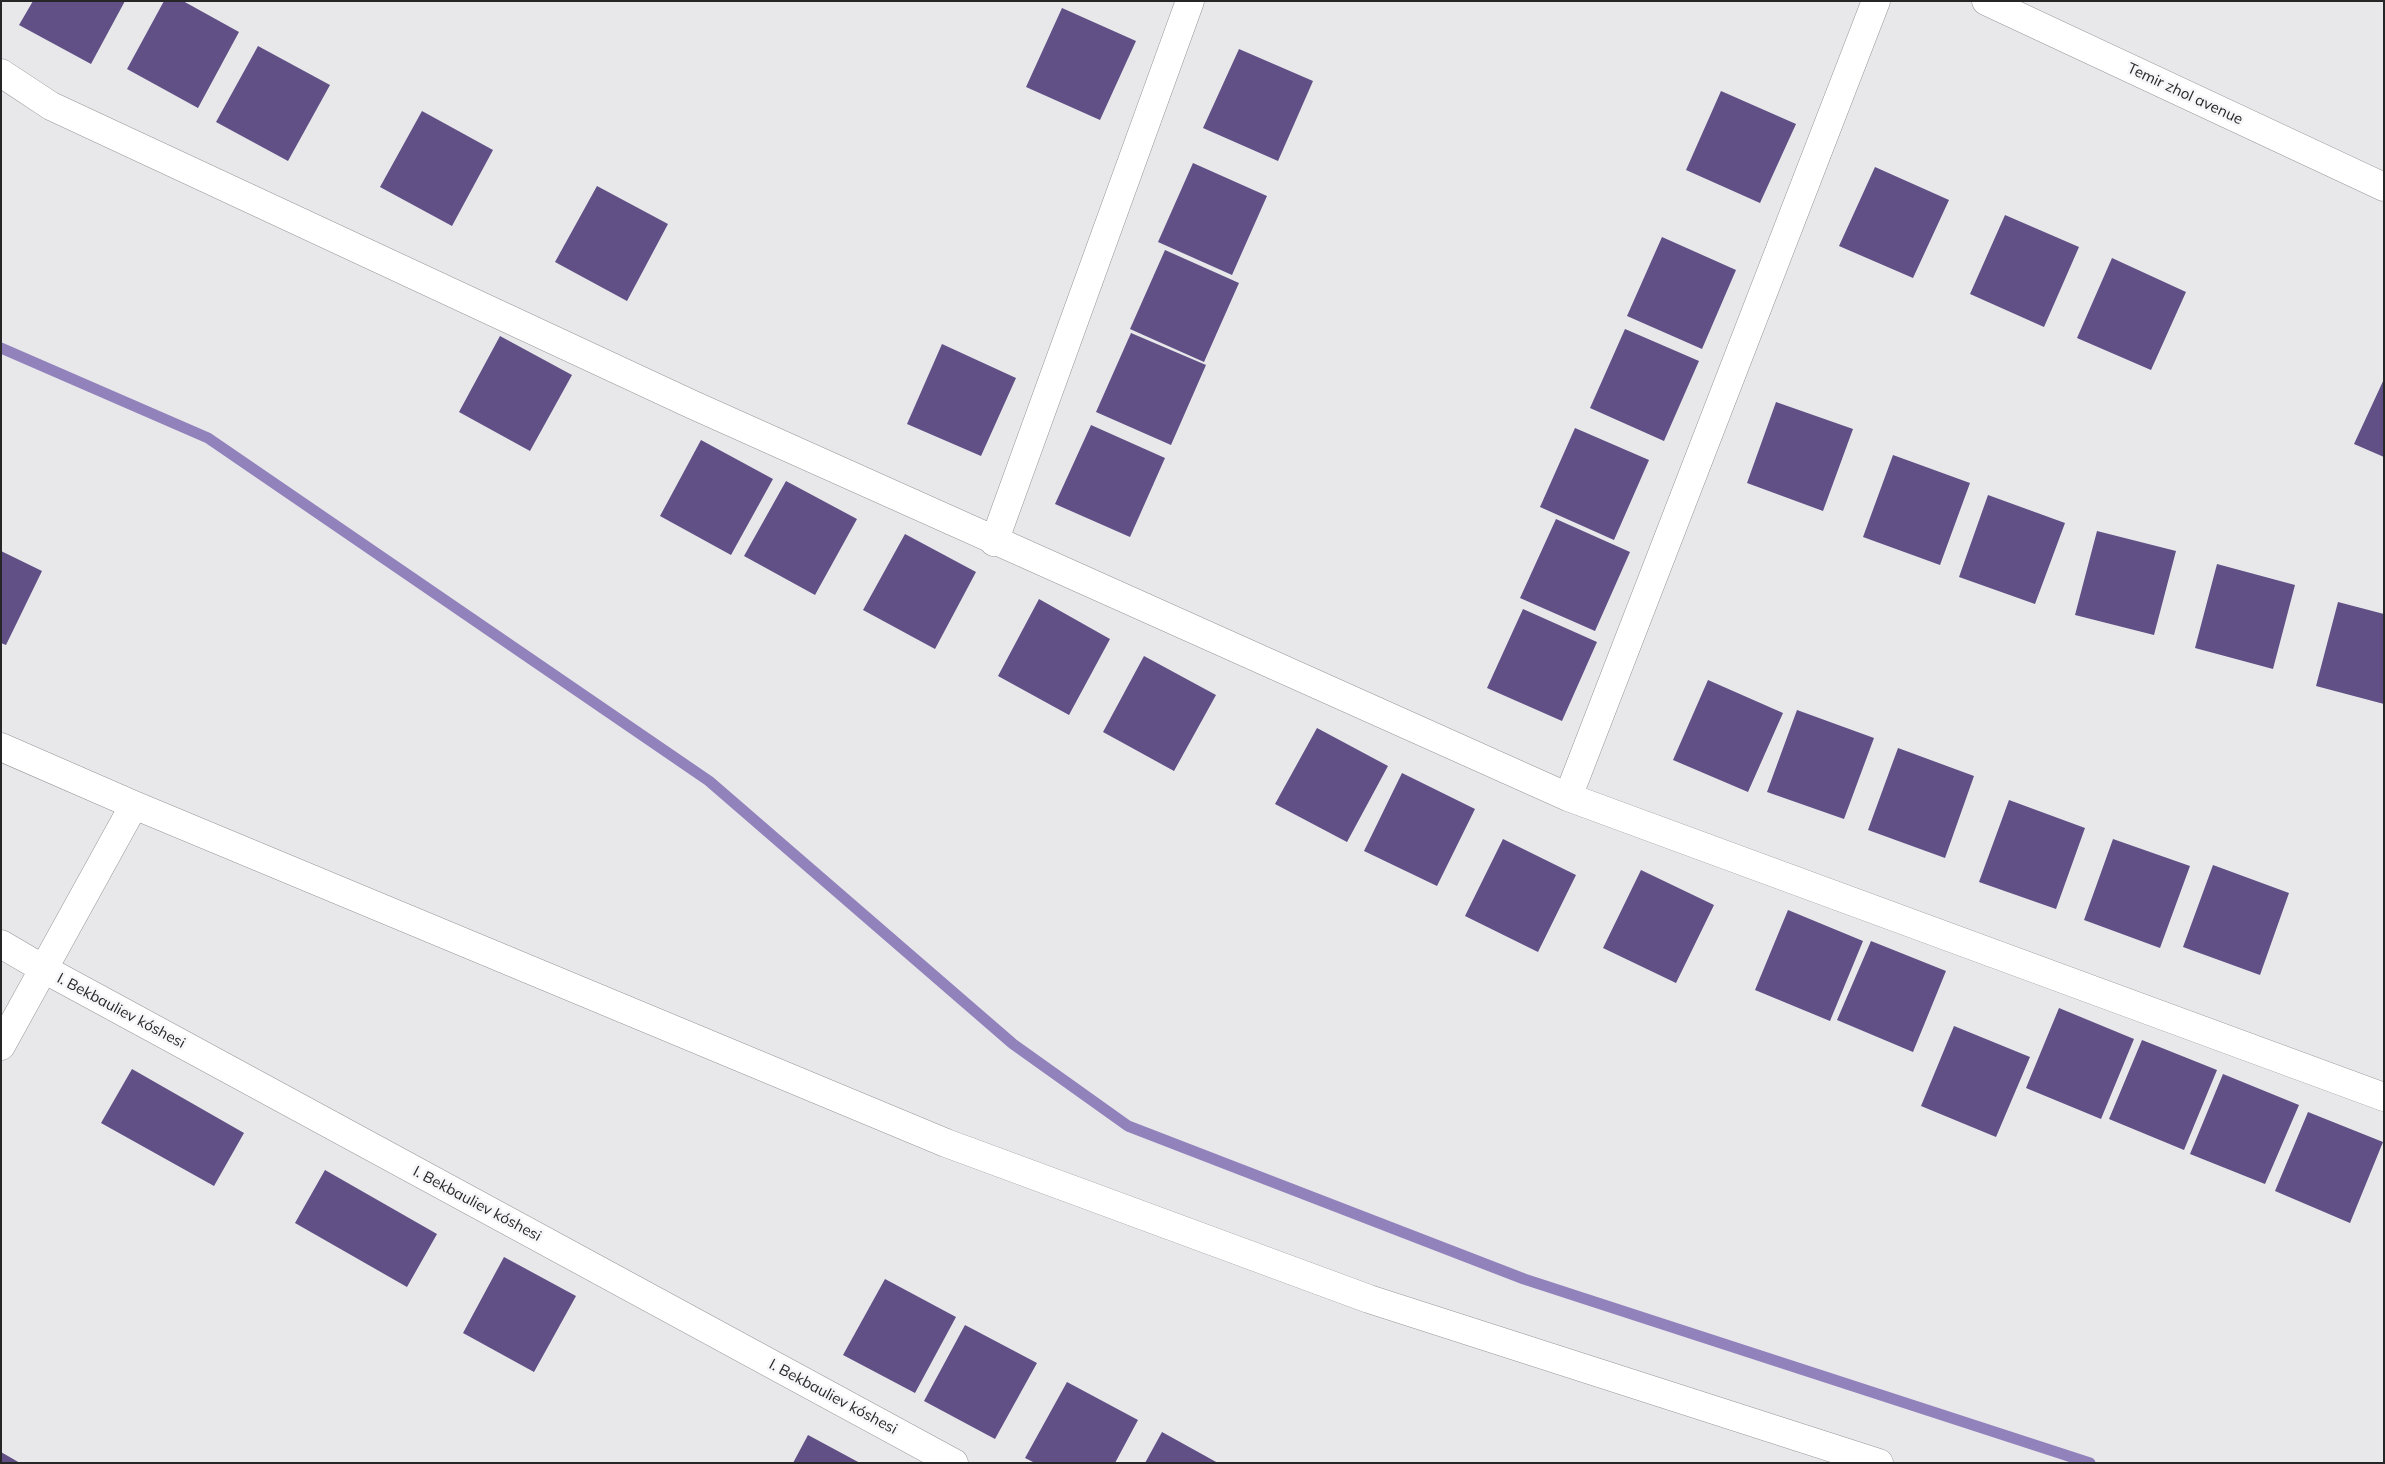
<!DOCTYPE html>
<html>
<head>
<meta charset="utf-8">
<style>
  body { margin:0 }
  #map { position:relative; width:2385px; height:1464px; overflow:hidden; background:#e8e8eb; font-family:Mulish,sans-serif }
  canvas { display:block }
  .frame { position:absolute; inset:0; border:2px solid #262627; pointer-events:none }
</style>
</head>
<body>
<div id="map">
<canvas width="2385" height="1464"></canvas>
<div class="frame"></div>
</div>
<script>
const ctx = document.querySelector('canvas').getContext('2d');
ctx.lineJoin = 'round';
const toPath = rows => new Path2D(rows.map(r => 'M' + r).join(''));
function stroke(path, color, width, dash) { ctx.strokeStyle = color; ctx.lineWidth = width; ctx.lineCap = dash ? 'butt' : 'round'; ctx.setLineDash(dash || []); ctx.stroke(path); }
function paint(path, color) { ctx.fillStyle = color; ctx.fill(path, 'evenodd'); }
function label(font, color, halo, rows, align = 'center') {
  ctx.font = font + ' Mulish,sans-serif'; ctx.lineWidth = 5; ctx.setLineDash([]); ctx.textBaseline = 'middle'; ctx.strokeStyle = halo; ctx.fillStyle = color; for (const [text, x, y, turn = 0] of rows) {
    ctx.save(); ctx.translate(x, y); ctx.rotate((+turn || 0) * Math.PI / 180); ctx.textAlign = isNaN(turn) ? turn : align; if (halo) ctx.strokeText(text, 0, 0); ctx.fillText(text, 0, 0); ctx.restore();
  }
}
stroke(toPath([
  [1,348,208,438,709,781,1013,1044,1128,1126,1524,1279,2090,1463]
]), '#9282bc', 11);
paint(toPath([
  [33,1,125,1,91,64,19,25],
  [164,1,183,1,239,32,198,108,127,69],
  [1062,8,1136,41,1100,120,1026,87],
  [258,46,330,85,288,161,216,122],
  [1239,49,1313,81,1278,161,1203,128],
  [1721,91,1796,124,1760,203,1686,170],
  [422,111,493,150,452,226,380,187],
  [1193,163,1267,196,1232,275,1158,242],
  [1875,167,1949,200,1913,278,1839,246],
  [597,186,668,224,627,301,555,262],
  [2005,215,2079,247,2044,327,1970,294],
  [1662,237,1736,270,1702,349,1627,316],
  [1165,250,1239,283,1204,362,1130,329],
  [2112,258,2186,292,2151,370,2077,338],
  [1625,329,1699,361,1664,441,1590,408],
  [1131,333,1206,365,1171,445,1096,412],
  [500,336,572,375,530,451,459,412],
  [942,344,1016,378,981,456,907,424],
  [2384,379,2384,457,2354,444],
  [1776,402,1853,429,1823,511,1747,483],
  [1091,425,1165,458,1130,537,1055,504],
  [1575,428,1649,460,1614,540,1540,507],
  [701,440,773,479,731,555,660,516],
  [1893,455,1970,483,1940,565,1863,537],
  [786,481,857,519,815,595,744,556],
  [1988,495,2065,523,2035,604,1959,577],
  [1556,519,1630,552,1595,631,1520,598],
  [2097,531,2176,551,2154,635,2075,615],
  [905,534,976,572,935,649,863,610],
  [1,551,42,571,6,645,1,643],
  [2217,564,2295,585,2273,669,2195,648],
  [1039,599,1110,639,1069,715,998,676],
  [2338,602,2384,614,2384,704,2316,686],
  [1523,609,1597,642,1562,721,1487,688],
  [1144,656,1216,695,1174,771,1103,732],
  [1708,680,1783,713,1748,792,1673,760],
  [1797,710,1874,738,1844,819,1767,792],
  [1317,728,1388,766,1347,842,1275,804],
  [1898,748,1974,776,1945,858,1868,830],
  [1402,773,1475,809,1437,886,1364,851],
  [2009,800,2085,828,2056,909,1979,882],
  [1503,839,1576,875,1538,952,1465,916],
  [2113,839,2190,866,2160,948,2084,920],
  [2213,865,2289,893,2260,975,2183,947],
  [1641,870,1714,905,1676,983,1603,948],
  [1788,910,1863,941,1830,1021,1755,990],
  [1871,941,1946,971,1913,1052,1837,1020],
  [2059,1008,2134,1039,2101,1119,2026,1088],
  [1954,1026,2030,1057,1996,1137,1921,1106],
  [2142,1040,2217,1070,2184,1150,2109,1119],
  [132,1069,244,1133,214,1186,101,1123],
  [2223,1074,2299,1105,2265,1184,2190,1154],
  [2308,1112,2383,1142,2350,1223,2275,1191],
  [325,1170,437,1234,407,1287,295,1223],
  [504,1257,576,1296,534,1372,463,1333],
  [885,1279,956,1317,915,1393,843,1355],
  [965,1325,1037,1363,995,1439,924,1401],
  [1067,1382,1138,1420,1115,1463,1035,1463,1025,1458],
  [1162,1432,1218,1463,1145,1463],
  [808,1435,860,1463,793,1463],
  [1,1452,20,1463,1,1463]
]), '#605086');
const minor = toPath([
  [1,73,51,106,691,404,1568,797,2384,1097],
  [994,542,1190,1],
  [1,747,134,805,946,1143,1369,1299,1879,1463],
  [1568,797,1876,1],
  [1,944,42,968,954,1463],
  [1,1046,134,805]
]);
const tertiary = toPath([
  [1986,1,2384,187]
]);
stroke(minor, '#979699', 29);
stroke(tertiary, '#979699', 29);
stroke(minor, '#fff', 28);
stroke(tertiary, '#fff', 28);
label('15px', '#262627', '#f6f5f8', [
  ["Temir zhol avenue",2185,94,25],
  ["I. Bekbauliev kóshesi",121,1011,28],
  ["I. Bekbauliev kóshesi",477,1204,28],
  ["I. Bekbauliev kóshesi",833,1397,28]
]);
</script>
</body>
</html>
